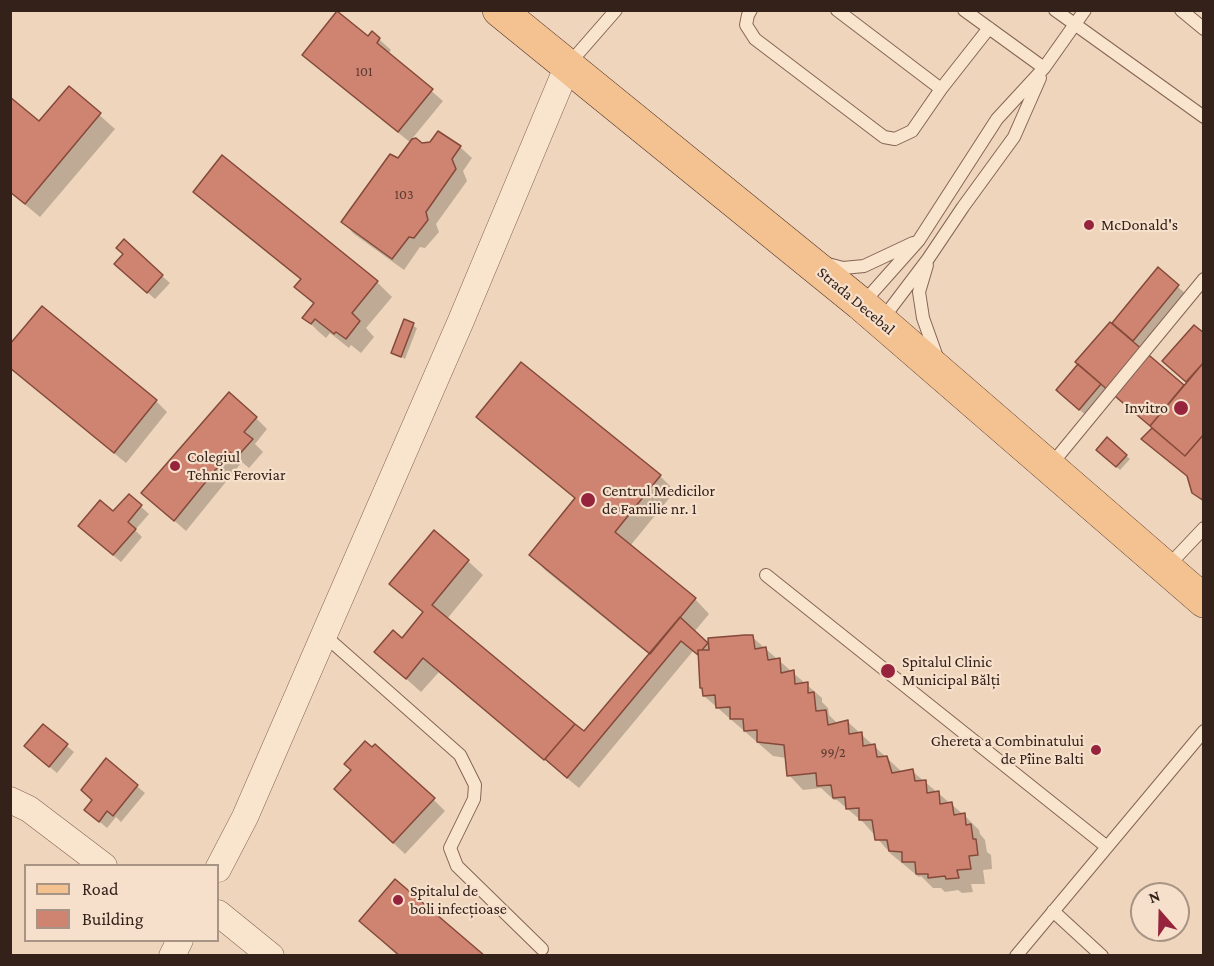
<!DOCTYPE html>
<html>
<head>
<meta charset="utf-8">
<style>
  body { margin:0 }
  #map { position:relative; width:1214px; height:966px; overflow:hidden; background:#eed5bb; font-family:"Crimson Pro",serif }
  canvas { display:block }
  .frame { position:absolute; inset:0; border:12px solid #34211a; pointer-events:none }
  .legend { position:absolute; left:24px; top:864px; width:195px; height:78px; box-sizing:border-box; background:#f6e0cb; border:2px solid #a89484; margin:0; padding:8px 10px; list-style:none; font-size:18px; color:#34211a }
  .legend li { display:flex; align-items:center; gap:12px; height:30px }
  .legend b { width:30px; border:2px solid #a89484 }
  .north { position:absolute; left:1130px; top:882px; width:60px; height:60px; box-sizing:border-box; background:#f6e0cb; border:2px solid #a89484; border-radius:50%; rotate:340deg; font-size:16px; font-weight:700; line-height:24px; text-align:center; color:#34211a }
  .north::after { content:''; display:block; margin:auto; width:21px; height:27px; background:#96243c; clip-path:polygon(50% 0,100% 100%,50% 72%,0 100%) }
</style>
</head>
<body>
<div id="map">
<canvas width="1214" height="966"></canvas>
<div class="frame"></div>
<ul class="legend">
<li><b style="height:8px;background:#f4c190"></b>Road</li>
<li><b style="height:16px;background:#ce8470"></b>Building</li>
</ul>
<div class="north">N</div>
</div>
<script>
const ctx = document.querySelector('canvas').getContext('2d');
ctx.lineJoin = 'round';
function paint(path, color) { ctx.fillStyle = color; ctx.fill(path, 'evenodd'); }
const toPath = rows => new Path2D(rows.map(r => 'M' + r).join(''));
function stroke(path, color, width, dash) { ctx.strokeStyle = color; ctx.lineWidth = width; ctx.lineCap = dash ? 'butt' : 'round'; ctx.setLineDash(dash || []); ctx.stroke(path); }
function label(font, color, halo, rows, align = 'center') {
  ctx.font = font + ' "Crimson Pro",serif'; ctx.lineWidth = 4.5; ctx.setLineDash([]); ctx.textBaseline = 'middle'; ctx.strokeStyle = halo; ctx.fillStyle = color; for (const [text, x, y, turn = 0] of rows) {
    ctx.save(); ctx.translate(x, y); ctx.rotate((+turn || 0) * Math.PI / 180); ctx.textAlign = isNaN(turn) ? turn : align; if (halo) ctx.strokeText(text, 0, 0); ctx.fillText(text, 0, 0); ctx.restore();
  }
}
paint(toPath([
  [372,33,391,50,388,54,443,101,411,140,415,140,422,145,460,147,472,158,463,171,467,181,436,224,439,232,425,248,420,247,404,270,354,234,343,222,399,159,411,143,315,66,368,38],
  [69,88,115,129,40,217,10,192,39,123],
  [195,192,377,282,392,297,366,328,374,337,361,353,351,345,349,348,330,333,326,338,319,332,304,317,314,305,296,287,301,280,209,206],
  [1158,270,1186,294,1140,349,1184,387,1188,383,1171,369,1204,335,1204,501,1191,488,1188,477,1144,439,1153,429,1109,391,1087,416,1065,398,1112,326],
  [123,271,162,276,170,283,155,299],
  [404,321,417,328,405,359,392,352],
  [522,364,660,476,675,491,630,546,695,599,709,614,694,632,710,647,752,637,822,698,822,702,828,708,829,715,838,724,848,722,902,772,912,771,964,815,979,830,980,834,985,840,987,852,991,855,992,869,983,870,985,884,971,884,973,892,962,893,958,890,945,892,941,888,933,888,921,876,919,877,891,854,864,823,837,800,834,800,821,788,803,790,789,775,787,758,773,756,704,696,699,656,693,651,579,788,439,672,421,692,376,652,402,640,424,613,391,584,468,561,483,575,447,619,584,733,650,655,545,570,531,555,576,499,493,432,478,417],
  [10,368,156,401,167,412,126,463],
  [256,418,267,429,255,444,263,452,249,468,242,462,186,531,143,493],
  [1107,439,1130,459,1120,470,1098,450],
  [129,496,149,514,135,530,142,537,121,562,87,533,114,513],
  [43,726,74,752,57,773,34,754],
  [107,761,145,793,121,822,116,817,107,828,94,817],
  [347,800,434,800,445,811,405,854],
  [361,921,483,956,398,956]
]), '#0003');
const building = toPath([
  [337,11,368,36,372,31,380,38,377,43,433,89,398,132,302,55,337,11],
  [69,86,101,113,25,204,10,192,10,97,39,121,69,86],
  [438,131,461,146,452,159,456,169,426,212,428,220,414,238,409,237,392,259,341,222,390,154,398,158,412,139,416,138,422,143,430,142,438,131],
  [222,155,378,281,352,313,360,321,346,339,336,332,334,334,315,319,311,324,302,318,314,303,294,287,301,279,193,192,222,155],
  [124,239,163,275,147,293,114,264,123,254,116,248,124,239],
  [1158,267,1179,285,1133,341,1112,323,1158,267],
  [42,306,157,400,114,453,10,368,10,344,42,306],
  [404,319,414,323,401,357,391,353,404,319],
  [1110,322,1184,385,1150,426,1075,362,1110,322],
  [1194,325,1204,333,1204,362,1186,382,1162,361,1194,325],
  [521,362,661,475,615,532,696,598,650,654,529,555,575,498,476,417,521,362],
  [1204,362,1204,434,1185,456,1150,426,1204,362],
  [1078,364,1101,384,1079,410,1056,390,1078,364],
  [229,392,257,417,244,432,253,439,236,458,230,452,174,521,141,493,229,392],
  [1152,428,1185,456,1204,434,1204,501,1192,493,1187,476,1141,439,1152,428],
  [1107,437,1127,455,1116,467,1096,450,1107,437],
  [129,494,142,505,128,522,136,529,113,555,78,526,100,500,113,511,129,494],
  [434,530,469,560,432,605,575,724,544,760,423,658,406,679,374,652,393,630,402,638,423,612,389,584,434,530],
  [680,617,708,643,702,650,698,650,698,655,681,641,567,778,545,759,575,724,584,731,680,617],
  [745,635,753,635,755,649,766,647,768,660,780,658,781,673,794,670,795,684,808,682,808,693,814,692,816,711,826,710,828,725,848,720,849,734,862,732,863,746,875,744,877,757,887,756,892,773,913,769,915,781,926,780,927,793,939,791,940,804,952,802,954,815,965,813,966,825,971,824,973,839,976,839,978,855,969,856,971,869,957,870,959,878,946,879,945,876,928,878,928,874,916,874,915,862,902,862,902,852,889,851,887,840,875,840,872,820,859,820,859,808,846,809,845,797,833,798,831,785,817,786,816,773,787,776,784,745,757,742,757,730,744,731,743,719,730,719,730,707,716,708,715,695,703,696,702,688,700,688,698,650,709,650,708,638,745,635],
  [43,724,68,744,49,767,24,746,43,724],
  [365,741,372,747,375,744,435,798,393,843,334,789,351,770,344,764,365,741],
  [106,758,138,785,113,816,107,811,99,822,84,810,92,800,81,790,106,758],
  [395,879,485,956,400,956,359,921,395,879]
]);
paint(building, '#ce8470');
stroke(building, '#85493a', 1.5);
const lane = toPath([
  [751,10,748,15,746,25,755,39,884,137,895,139,912,131,941,89,989,28],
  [837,10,941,89],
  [964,10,1044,68],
  [1055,10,1204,117],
  [1181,10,1204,29],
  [568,65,616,10],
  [828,264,843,268,864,266,913,243],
  [927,265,919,292,923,318,938,360],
  [863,303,919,240,997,119,1044,68,1085,10],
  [881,321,928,259,963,207,1014,137,1040,78],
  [1050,466,1204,279],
  [1168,566,1204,528],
  [766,575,1107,847],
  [324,635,460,755,475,785,474,799,450,848,457,866,542,949],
  [1053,911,1102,956],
  [1016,956,1204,731]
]);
const street = toPath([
  [10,800,29,809,104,866],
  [218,869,245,817,324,635,460,323,568,65],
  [218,913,271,956],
  [172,956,180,940]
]);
const primary = toPath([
  [499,10,861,304,1204,601]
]);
stroke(lane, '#856555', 14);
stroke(street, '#856555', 27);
stroke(primary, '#53352a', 34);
stroke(lane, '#f9e4ce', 12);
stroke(street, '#f9e4ce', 26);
stroke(primary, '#f4c190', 33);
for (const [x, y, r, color] of [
  [1089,225,6,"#96243c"],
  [1181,408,8,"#96243c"],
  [175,466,6,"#96243c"],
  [588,500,8,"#96243c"],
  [888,671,8,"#96243c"],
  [1096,750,6,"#96243c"],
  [398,900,6,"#96243c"]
]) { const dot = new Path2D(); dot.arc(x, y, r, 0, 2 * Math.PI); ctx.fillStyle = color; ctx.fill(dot); stroke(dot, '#f6e0cb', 2); }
label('14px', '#5a3a30', null, [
  ["101",364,72],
  ["103",404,195],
  ["99/2",833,753]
]);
label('16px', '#34211a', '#f6e0cb', [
  ["McDonald's",1101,225],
  ["Invitro",1168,408,"right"],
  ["Colegiul",187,457],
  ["Tehnic Feroviar",187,475],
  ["Centrul Medicilor",602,491],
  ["de Familie nr. 1",602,509],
  ["Spitalul Clinic",902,662],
  ["Municipal Bălți",902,680],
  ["Ghereta a Combinatului",1084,741,"right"],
  ["de Pîine Balti",1084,759,"right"],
  ["Spitalul de",410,891],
  ["boli infecțioase",410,909]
], 'left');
label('16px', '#34211a', '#f6e0cb', [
  ["Strada Decebal",856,301,40]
]);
</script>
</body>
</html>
